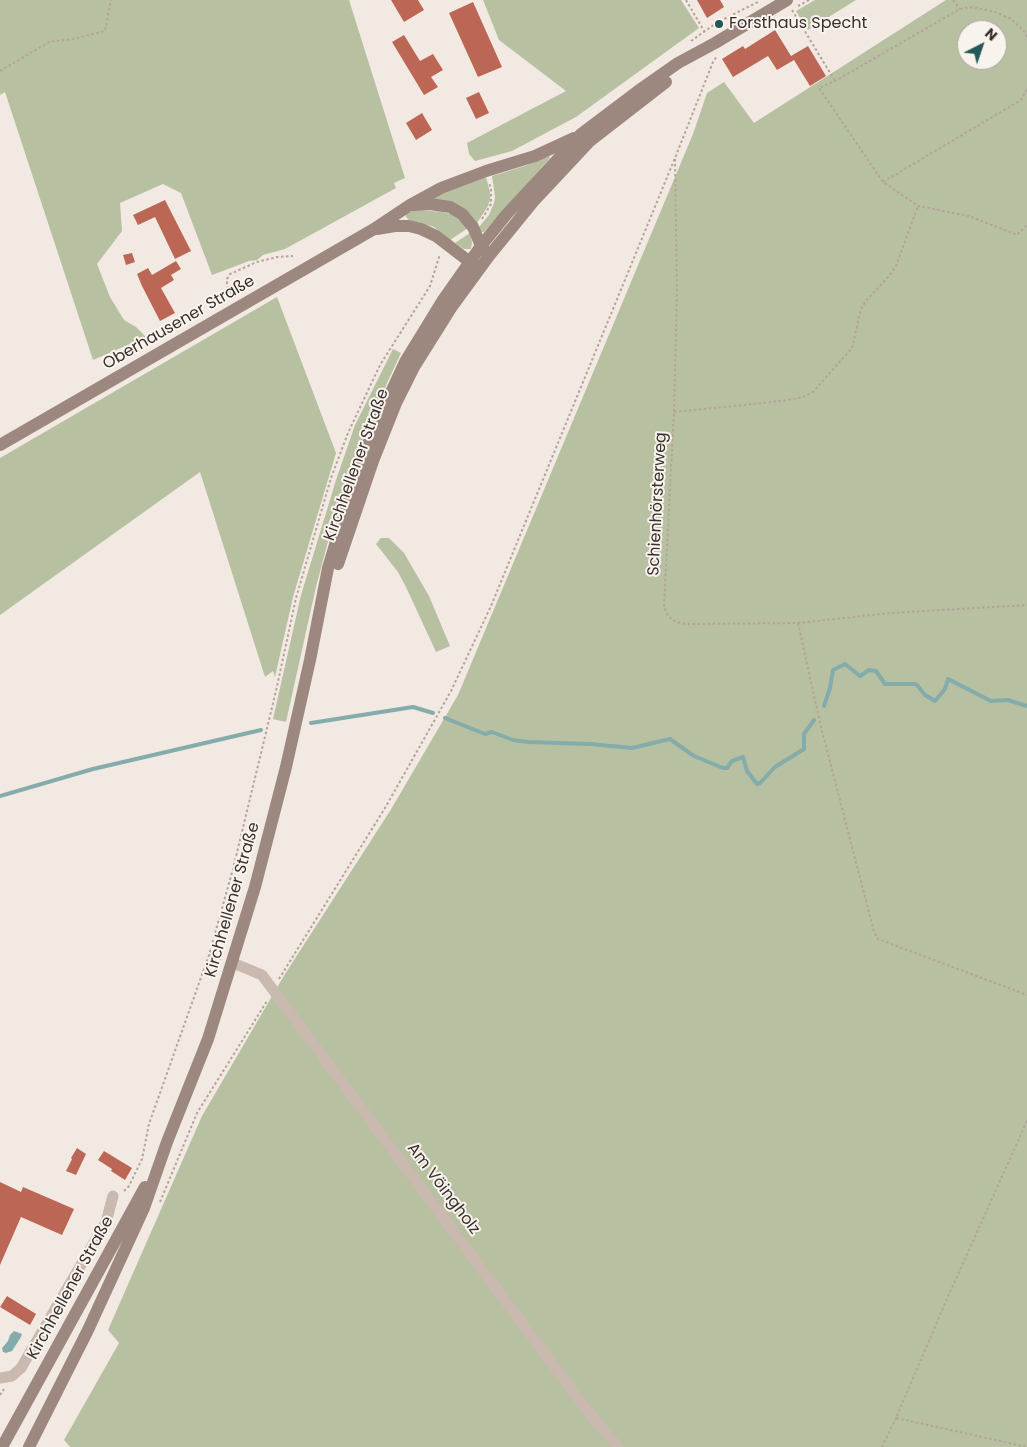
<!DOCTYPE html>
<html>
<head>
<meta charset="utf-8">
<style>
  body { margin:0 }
  #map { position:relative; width:1027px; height:1447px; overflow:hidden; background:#f2e9e2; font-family:Poppins,sans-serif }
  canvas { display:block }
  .north { position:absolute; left:957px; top:20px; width:50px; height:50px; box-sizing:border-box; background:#f9f3ee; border:1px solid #aca5a0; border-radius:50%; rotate:41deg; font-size:14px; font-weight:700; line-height:20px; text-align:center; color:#392f2c }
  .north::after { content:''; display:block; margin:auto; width:18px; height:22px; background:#245757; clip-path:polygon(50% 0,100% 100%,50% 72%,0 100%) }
</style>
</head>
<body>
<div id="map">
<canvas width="1027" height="1447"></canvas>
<div class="north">N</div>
</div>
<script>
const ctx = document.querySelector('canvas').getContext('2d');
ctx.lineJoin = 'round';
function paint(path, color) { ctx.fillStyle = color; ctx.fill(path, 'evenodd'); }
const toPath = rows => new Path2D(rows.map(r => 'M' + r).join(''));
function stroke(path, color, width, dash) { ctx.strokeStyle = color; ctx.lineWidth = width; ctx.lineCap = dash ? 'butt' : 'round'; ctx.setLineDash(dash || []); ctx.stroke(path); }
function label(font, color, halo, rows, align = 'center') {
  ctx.font = font + ' Poppins,sans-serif'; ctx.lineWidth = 4; ctx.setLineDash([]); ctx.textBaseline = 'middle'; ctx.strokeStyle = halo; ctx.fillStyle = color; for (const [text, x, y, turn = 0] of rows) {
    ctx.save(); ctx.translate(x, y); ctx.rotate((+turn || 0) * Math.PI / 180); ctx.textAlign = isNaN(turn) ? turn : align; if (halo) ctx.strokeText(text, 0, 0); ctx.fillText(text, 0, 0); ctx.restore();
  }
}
paint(toPath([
  [0,0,349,0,405,178,394,183,396,188,285,249,263,255,257,260,249,261,212,275,181,193,163,184,120,203,122,231,97,264,110,297,124,320,136,327,146,337,93,360,5,92,0,95],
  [483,0,681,0,699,28,576,117,512,151,475,161,469,154,467,143,566,91,499,40],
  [815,0,856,0,808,30,796,11],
  [946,0,1027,0,1027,1447,70,1447,64,1440,119,1343,108,1330,202,1116,285,974,390,811,458,695,693,134,707,93,724,82,754,123],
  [967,30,997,30,997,60,967,60],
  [549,156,550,158,484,232,481,232,479,227,489,215,494,203,495,197,492,176,525,166],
  [486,177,490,192,490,200,488,206,477,223,463,208,433,199,448,190],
  [422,210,442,212,450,214,456,217,468,228,450,240,434,227,409,220,406,217,406,214,412,211],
  [470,233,472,242,471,249,464,249,455,243],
  [277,297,336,453,293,597,275,677,273,671,265,677,200,472,0,615,0,458],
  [393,349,401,353,387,383,355,457,336,511,316,587,286,722,273,719,301,595,336,480,355,425],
  [381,538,389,538,404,553,429,596,450,646,436,652,406,587,398,572,376,544]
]), '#b8c0a2');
paint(toPath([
  [14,1331,22,1334,21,1337,12,1351,6,1353,3,1352,2,1348,8,1341,10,1335]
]), '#83acab');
stroke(toPath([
  [824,706,830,688,833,670,845,664,860,676,869,670,876,671,885,684,916,684,925,695,935,701,945,689,948,679,991,701,1008,700,1027,706],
  [445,718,485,734,492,732,513,740,528,742,590,744,632,748,670,739,694,756,723,768,727,768,732,761,743,757,747,771,757,784,760,783,775,767,804,749,804,734,814,720],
  [311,723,413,707,433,713],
  [0,796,93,769,261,730]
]), '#83acab', 4);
paint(toPath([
  [391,0,418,0,424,10,404,22],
  [697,0,720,0,724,7,707,18],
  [473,2,502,67,478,77,449,13],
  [775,30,791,56,808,46,826,76,810,86,794,60,777,70,768,56,733,77,722,59,743,46,745,49],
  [404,35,420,61,433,54,443,70,431,77,438,87,424,95,392,42],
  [479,92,489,113,476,119,466,98],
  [422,113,432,130,416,140,406,123],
  [165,200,191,251,175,259,155,217,138,225,133,215],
  [132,253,135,262,126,265,123,255],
  [176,261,181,269,171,275,174,280,161,288,175,313,160,321,142,286,137,274,148,268,152,275],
  [77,1148,86,1154,76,1175,66,1171,72,1159,71,1158],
  [104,1151,132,1168,125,1180,111,1171,112,1169,98,1160],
  [0,1182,21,1192,23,1187,74,1209,62,1235,21,1217,0,1265],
  [7,1296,36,1314,30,1325,0,1307]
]), '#bc6756');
stroke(toPath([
  [686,0,704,31],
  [953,0,960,9],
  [798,6,809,0],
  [792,10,835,81],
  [1027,37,1024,31,1011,19,995,12,971,7,960,9,835,81,819,88,883,182,918,206,969,216,1017,235,1027,225],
  [691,41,718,22,758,2],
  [0,71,49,42,73,39,105,31,111,0],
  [675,159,677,293,674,412,664,607,668,616,676,622,686,624,798,623,891,613,1027,605],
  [883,182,1021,100,1027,89],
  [482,219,491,204,491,189,489,182],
  [231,293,227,286,227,279,230,274,257,262,277,257,293,256],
  [674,412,782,401,803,397,813,392,852,348,861,309,866,301,889,276,896,266,918,206],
  [798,623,821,727,874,932,878,939,1027,995],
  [209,955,221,959],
  [279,979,385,808,451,691,491,606,675,158,713,62,717,56],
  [1027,1121,946,1301,896,1418,1027,1447],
  [124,1191,129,1186,142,1159,149,1124,209,955,233,869,276,691,296,598,331,478,348,433,380,365,430,286,440,254],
  [160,1202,197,1113,267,1001],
  [0,1395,4,1389],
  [882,1447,896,1418]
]), '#b5a398', 2, [2.5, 2.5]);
stroke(toPath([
  [233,963,262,975,589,1413,618,1447],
  [0,1378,12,1376,21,1368,106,1222,113,1196]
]), '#c9b9ae', 11);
stroke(toPath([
  [414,205,430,204,450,207,462,214,473,227,481,246,486,252],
  [377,229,395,226,409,226,421,229,436,236,475,266],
  [0,445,374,229,410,205,441,188,486,171,535,156,574,138],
  [338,564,373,461,396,403,414,367,451,308,489,256,533,202,590,141,666,82],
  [2,1447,145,1187],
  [29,1447,88,1330,144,1208,167,1142,208,1039,255,887,286,767,310,660,328,568,350,495,372,433,405,362,443,300,481,246,506,215,581,134,638,91,678,63,715,43,787,0]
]), '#9d887f', 12);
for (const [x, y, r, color] of [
  [719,24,5,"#245757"]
]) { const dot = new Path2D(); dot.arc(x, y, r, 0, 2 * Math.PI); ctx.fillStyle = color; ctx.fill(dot); stroke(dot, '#f9f3ee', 2); }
label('16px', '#392f2c', '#f9f3ee', [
  ["Forsthaus Specht",729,24]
], 'left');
label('16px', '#392f2c', '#f9f3ee', [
  ["Oberhausener Straße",179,323,-30],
  ["Kirchhellener Straße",357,465,-70],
  ["Schienhörsterweg",658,504,-87],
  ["Kirchhellener Straße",233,900,-74],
  ["Am Vöingholz",443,1189,53],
  ["Kirchhellener Straße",71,1288,-61]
]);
</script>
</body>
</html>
